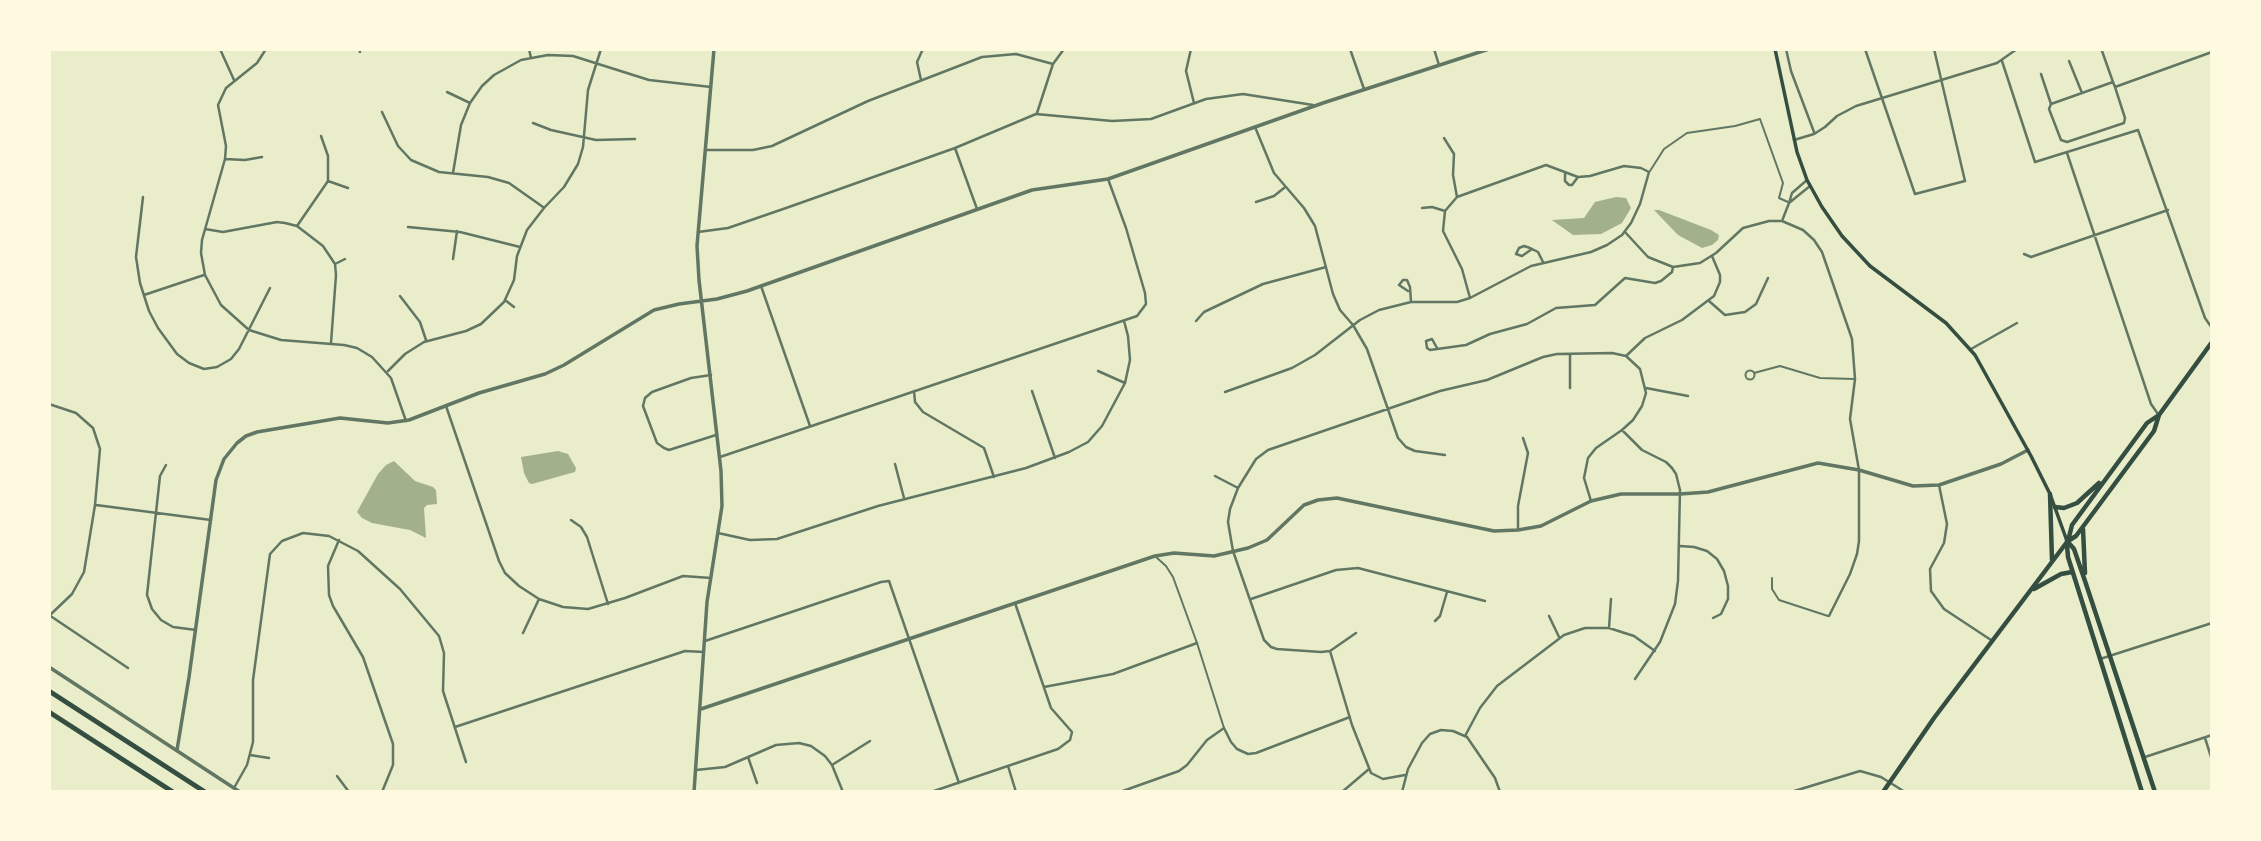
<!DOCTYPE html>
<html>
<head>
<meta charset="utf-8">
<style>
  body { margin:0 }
  #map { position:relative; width:2261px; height:841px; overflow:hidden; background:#e9edc9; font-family:"PT Sans Narrow",sans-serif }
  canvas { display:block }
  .frame { position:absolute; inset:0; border:51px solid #fefae0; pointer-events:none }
</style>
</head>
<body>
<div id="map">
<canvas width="2261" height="841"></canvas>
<div class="frame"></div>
</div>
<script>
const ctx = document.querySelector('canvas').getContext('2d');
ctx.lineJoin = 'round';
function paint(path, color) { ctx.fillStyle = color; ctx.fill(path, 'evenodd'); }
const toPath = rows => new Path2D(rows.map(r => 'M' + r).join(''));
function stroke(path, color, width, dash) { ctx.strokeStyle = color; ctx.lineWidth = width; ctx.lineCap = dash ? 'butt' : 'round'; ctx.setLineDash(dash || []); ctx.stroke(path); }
paint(toPath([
  [1616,197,1626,198,1631,208,1622,223,1601,234,1573,235,1552,220,1584,218,1595,202],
  [1654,210,1659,210,1711,230,1719,235,1718,240,1712,245,1702,248,1678,235],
  [558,451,568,454,576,468,575,472,532,484,529,483,524,473,521,457],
  [394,461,415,481,433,487,436,490,437,504,427,505,424,508,426,538,410,530,372,523,362,518,357,512,378,474,386,465]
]), '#a3b18a');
stroke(toPath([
  [1650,171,1664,149,1687,133,1735,126,1760,119,1783,183,1779,198,1788,202],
  '1745.5 375a4.5 4.5 0 1 1 9 0a4.5 4.5 0 1 1-9 0Z',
  [1754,373,1780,366,1820,378,1854,379],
  [1156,557,1166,566,1173,577,1197,643,1224,728],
  [1772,578,1772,589,1779,600,1828,616]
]), '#617663', 2);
stroke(toPath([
  [220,49,234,80],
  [266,49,257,63,226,88,218,105,226,146,225,159,202,240,201,253,205,275,221,305,249,330,281,340,344,345,357,348,372,357,391,378,406,421],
  [359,49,360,52],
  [529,49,531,58],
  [1191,49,1186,71,1194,103],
  [1350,49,1364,89],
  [1434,49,1439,65],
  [1786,49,1791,71,1814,132],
  [1865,49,1915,194,1965,181,1934,49],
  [2102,51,2113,82,2115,87,2125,118,2124,123,2067,142,2061,140,2049,109,2051,104,2113,82],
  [2002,61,2035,162,2138,130,2205,318,2212,328],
  [2069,61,2082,93],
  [2041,74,2051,104],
  [921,80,917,62,923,49],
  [2115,87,2212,52],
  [447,92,470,103],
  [382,112,398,146,411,160,439,172,488,177,509,183,543,207],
  [1037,113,1053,64,1064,49],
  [533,123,551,130,596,140,635,139],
  [1255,127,1274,173,1304,208,1315,226,1333,294,1340,310,1353,325,1367,349,1398,438,1406,447,1415,451,1445,455],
  [1444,138,1454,154,1453,175,1457,197],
  [1794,140,1814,134,1825,127,1837,116,1856,106,1997,63,2017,49],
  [955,148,977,209],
  [706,150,753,150,772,146,868,101,982,57,1016,54,1053,64],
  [2067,153,2151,404,2158,414],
  [225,159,245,160,262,157],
  [453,173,461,125,470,103,482,86,494,75,521,60,548,55,573,56,649,80,711,87],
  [1565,174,1565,181,1569,185,1572,185,1578,177],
  [1807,180,1792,193,1789,203,1810,186],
  [328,181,348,188],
  [143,197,136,257,140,283,149,311,158,328,177,354,189,363,204,369,217,367,231,359,239,349,270,288],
  [1256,202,1274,196,1284,188],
  [1422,208,1432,207,1445,211],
  [1782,221,1789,203],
  [297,226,328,181,328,156,321,136],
  [408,227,460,232,520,247],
  [205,229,223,232,277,222,285,223,297,226,323,246,335,264,336,275,331,343],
  [698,232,728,228,789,207,955,148,1036,114,1112,121,1151,119,1206,99,1243,94,1313,105],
  [1625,232,1648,257,1673,267,1700,263,1716,253,1743,228,1769,221,1782,221,1803,230,1814,240,1822,252,1852,339,1855,379,1850,419,1859,470,1859,541,1857,554,1850,574,1829,616],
  [1532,249,1522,256,1516,254,1519,248,1524,246,1530,248,1538,252,1543,262],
  [2024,254,2031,257,2168,210],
  [453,259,457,231],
  [335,264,345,259],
  [1403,280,1407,280,1410,287,1411,302],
  [1403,280,1399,285,1408,291],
  [761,286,810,426],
  [144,295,204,275],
  [400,296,420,322,426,340],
  [505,300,514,307],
  [1709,301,1725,315,1745,312,1756,304,1768,278],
  [1196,321,1204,312,1263,284,1326,267],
  [1437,348,1432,339,1426,341,1427,348,1430,350,1466,345,1490,334,1527,324,1556,308,1595,305,1625,278,1655,283,1661,281,1672,272,1673,267],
  [1971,349,2017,323],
  [1626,356,1645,338,1682,320,1714,296,1720,282,1720,275,1712,256],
  [388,371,405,354,424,342,466,331,481,324,504,302,514,280,517,256,527,230,544,208,564,187,578,164,583,147,588,90,601,49],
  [1098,371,1125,383],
  [711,375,691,378,652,392,645,398,643,406,657,443,664,448,669,450,716,435],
  [1570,388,1570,354],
  [1646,388,1688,396],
  [914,391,915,402,923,412,984,448,994,477],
  [1032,391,1055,458],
  [1225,392,1292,368,1315,355,1360,320,1379,310,1411,302,1457,302,1470,298,1531,266,1591,252,1607,245,1622,235,1631,223,1640,204,1649,172,1641,168,1624,166,1590,176,1578,177,1546,165,1457,197,1445,211,1443,231,1462,269,1470,298],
  [49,404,76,413,93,428,100,449,95,505,84,572,72,594,49,616],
  [446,406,499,561,505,573,519,586,539,599,563,607,588,609,625,598,683,576,711,578],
  [1622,430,1642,450,1666,462,1672,468,1676,474,1680,490,1678,581,1675,604,1660,642,1635,679],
  [720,457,1137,316,1146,304,1145,293,1126,228,1108,179],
  [895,464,904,498],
  [166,465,160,476,147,595,152,609,161,620,173,627,196,630],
  [1215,476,1238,488],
  [1939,485,1947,524,1944,543,1930,569,1931,591,1944,609,1991,640],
  [96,505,211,520],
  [571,520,581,527,587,537,608,604],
  [1518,530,1518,506,1528,453,1523,438],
  [718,533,750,540,777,539,878,506,1026,468,1069,452,1088,442,1102,426,1125,383,1130,360,1128,336,1124,321],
  [339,540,328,566,329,595,333,606,363,657,393,744,393,765,382,792],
  [1680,546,1694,547,1707,551,1717,559,1724,571,1728,586,1728,599,1721,614,1713,618],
  [1251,599,1336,570,1358,568,1485,601],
  [49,615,128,668],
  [1549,616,1559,637],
  [1435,621,1440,616,1447,592],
  [1609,628,1611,599],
  [523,633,539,599],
  [1356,633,1330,651,1321,652,1277,649,1271,647,1264,640,1233,551,1228,522,1230,509,1238,488,1256,459,1268,450,1440,391,1487,380,1543,357,1557,354,1612,353,1626,356,1640,369,1646,393,1642,406,1633,420,1622,430,1596,448,1588,458,1584,478,1591,501],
  [705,641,881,582,889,581,959,783],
  [1330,651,1352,725,1371,773,1383,779,1405,775],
  [2100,659,2212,623],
  [1044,687,1113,674,1197,643],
  [455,727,685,651,704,652],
  [1465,736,1480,708,1497,686,1564,635,1585,628,1609,628,1634,636,1655,651],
  [2205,738,2212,760],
  [250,755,269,758],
  [748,757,757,783],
  [2145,757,2212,735],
  [832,765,870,741],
  [1008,766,1016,792],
  [696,770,725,767,776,745,799,743,811,746,825,756,832,765,843,792],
  [337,776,349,792],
  [234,788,247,765,253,742,253,680,270,554,282,541,303,533,329,536,358,551,400,589,439,636,444,653,443,691,466,762],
  [931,792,1058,749,1070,740,1072,732,1051,708,1015,603],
  [1120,792,1179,771,1187,765,1207,740,1224,728,1231,742,1237,749,1248,754,1256,753,1350,717],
  [1342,792,1369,769],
  [1402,792,1408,769,1422,743,1430,734,1441,730,1453,731,1467,737,1495,778,1500,792],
  [1791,792,1860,771,1881,777,1905,792]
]), '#617663', 2.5);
stroke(toPath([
  [49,667,240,792],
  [701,709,1155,556,1174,553,1214,556,1248,548,1267,540,1304,505,1318,500,1337,498,1494,531,1518,530,1541,526,1591,501,1621,494,1680,494,1708,492,1818,463,1859,470,1913,486,1939,485,2001,464,2028,450],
  [177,750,189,677,216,480,224,459,237,443,246,436,257,432,340,418,388,423,409,420,479,393,545,374,564,365,654,310,679,304,717,299,747,291,1032,190,1108,179,1323,103,1489,49],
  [694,792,707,602,722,506,721,471,699,280,697,246,714,49]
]), '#617663', 3.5);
stroke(toPath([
  [1775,49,1797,152,1807,180,1822,207,1842,236,1870,266,1946,323,1975,355,2031,456,2050,494,2067,541]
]), '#344e41', 3.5);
stroke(toPath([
  [2050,494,2052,560],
  [2034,589,2061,574,2072,572],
  [1883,792,1934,718,2067,542]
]), '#344e41', 4.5);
stroke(toPath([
  [2055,507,2064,508,2077,503,2099,483],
  [2083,529,2085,573],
  [2067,541,2074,549,2085,581,2155,792],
  [2068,541,2076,536,2154,431,2159,415,2212,342],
  [2142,792,2068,557,2067,545,2072,525,2147,423,2159,415]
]), '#344e41', 4.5);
stroke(toPath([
  [49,691,205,792],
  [49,712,173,792]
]), '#344e41', 5);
</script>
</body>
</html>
